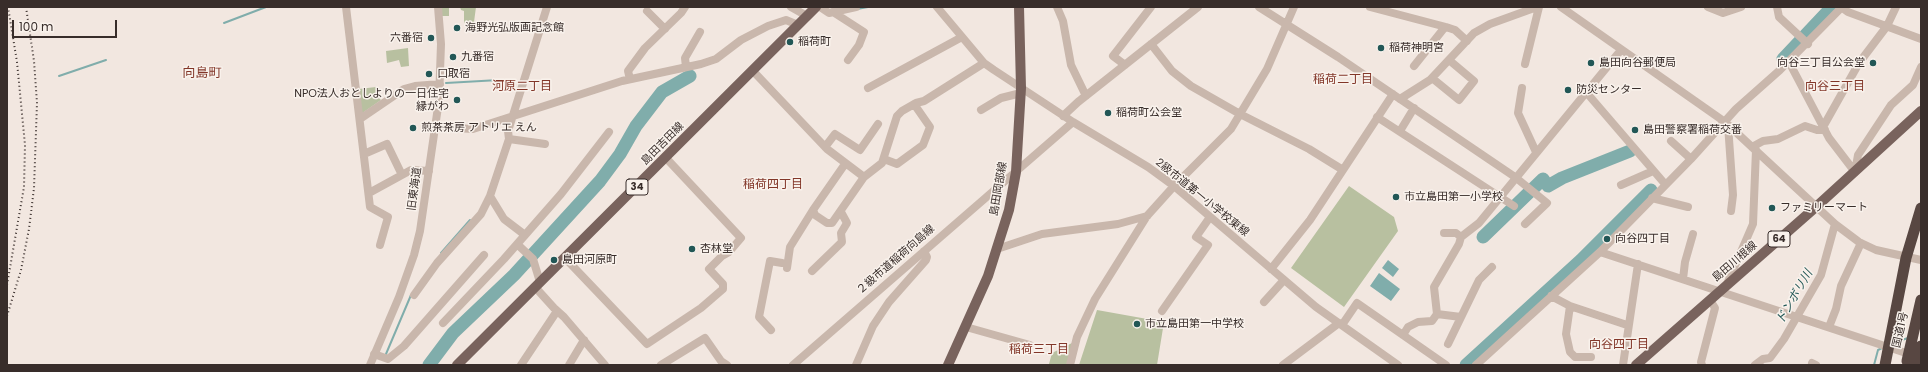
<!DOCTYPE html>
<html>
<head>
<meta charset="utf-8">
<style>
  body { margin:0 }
  #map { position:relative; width:1928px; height:372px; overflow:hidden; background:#f2e7e0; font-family:Poppins,sans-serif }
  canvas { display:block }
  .frame { position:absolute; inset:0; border:8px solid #382d2a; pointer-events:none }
  .scale { position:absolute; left:12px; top:20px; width:105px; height:18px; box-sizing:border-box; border:2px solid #382d2a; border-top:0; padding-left:5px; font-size:12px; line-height:14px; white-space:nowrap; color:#382d2a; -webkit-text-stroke:3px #f9f2ec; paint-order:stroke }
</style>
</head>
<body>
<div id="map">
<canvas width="1928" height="372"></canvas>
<div class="frame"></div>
<div class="scale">100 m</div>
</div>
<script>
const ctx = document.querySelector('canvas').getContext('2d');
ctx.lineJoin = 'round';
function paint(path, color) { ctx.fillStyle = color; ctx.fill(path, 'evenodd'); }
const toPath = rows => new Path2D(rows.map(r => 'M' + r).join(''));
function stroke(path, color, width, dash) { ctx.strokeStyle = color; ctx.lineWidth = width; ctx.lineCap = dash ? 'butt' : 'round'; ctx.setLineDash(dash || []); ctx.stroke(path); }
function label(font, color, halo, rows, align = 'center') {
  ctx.font = font + ' Poppins,"Noto Sans JP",sans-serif'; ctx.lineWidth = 3; ctx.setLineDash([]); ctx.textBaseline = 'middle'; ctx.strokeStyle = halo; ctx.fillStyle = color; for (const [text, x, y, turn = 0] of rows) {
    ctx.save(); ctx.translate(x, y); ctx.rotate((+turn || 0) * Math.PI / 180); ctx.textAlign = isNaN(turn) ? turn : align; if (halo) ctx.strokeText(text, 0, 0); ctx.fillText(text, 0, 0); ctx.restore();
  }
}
paint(toPath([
  [441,7,454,7,449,8,449,16,442,16],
  [460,7,476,7,474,22,464,23,464,11,461,10],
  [408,48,409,66,401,67,399,60,387,63,386,51],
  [376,87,378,97,381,100,361,114,359,89],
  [1349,186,1394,217,1398,231,1344,307,1291,268],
  [1097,310,1164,322,1157,365,1079,365],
  [1072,343,1069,365,1049,364,1052,353]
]), '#b8c0a0');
paint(toPath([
  [1388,260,1399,269,1393,277,1382,268],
  [1379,273,1400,289,1391,301,1370,286]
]), '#80adab');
stroke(toPath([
  [857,9,868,7],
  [224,23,266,7],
  [59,76,106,60],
  [446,83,499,80],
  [441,253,470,220],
  [1893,343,1908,338],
  [386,354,411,295],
  [1874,365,1878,350,1882,348]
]), '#80adab', 2);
stroke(toPath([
  [1783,59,1832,7],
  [1483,237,1543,179,1548,186,1562,178,1630,151],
  [429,365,453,333,514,275,600,181,620,154,636,126,662,92,690,76],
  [1466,365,1581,260,1651,190]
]), '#80adab', 13);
stroke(toPath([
  [346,7,370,207,388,217,380,245],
  [791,7,807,16],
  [820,7,829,13,856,7],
  [937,7,984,63,994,70,1073,122,1148,167,1174,186,1316,307,1398,365],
  [1057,7,1063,21,1071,65,1086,96],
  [1259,7,1338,57,1515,177,1547,203,1525,224],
  [1370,7,1446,27,1455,30,1467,41],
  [1561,7,1725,122,1835,224,1859,242,1876,250,1921,260],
  [1708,7,1723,13,1741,7],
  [1777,7,1779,17,1808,44],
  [1841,7,1848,12,1921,39],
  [647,11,665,29],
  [833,12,864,32,859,45,848,60],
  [1151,44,1172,71,1191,86,1240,114,1309,149,1343,170],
  [1789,62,1829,138,1855,172],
  [1525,64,1539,7],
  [1125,65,1113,56,1151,7],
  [1414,66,1445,27],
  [686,67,685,58,700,32],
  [753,71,827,149,864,177,882,163,897,116,902,111,916,103,924,101,984,63],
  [1432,78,1459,100,1474,81,1449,60],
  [630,79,628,71,645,48,681,13,685,7],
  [868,88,962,37],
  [1522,88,1518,113,1536,152],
  [1586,92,1665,184],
  [1400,99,1430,80,1474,33,1490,24,1537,7],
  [981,110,1001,98,1021,93],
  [1063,116,1078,102,1198,7],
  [1377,117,1514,206],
  [360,119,404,89,415,86,440,84],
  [1728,125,1733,195,1731,211],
  [435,127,473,129,622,81,701,64,716,59,741,40,768,26,786,20,798,25],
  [1823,127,1859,63,1887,26,1896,7],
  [1400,131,1414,108],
  [509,139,545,144],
  [1671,141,1691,159],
  [825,147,835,134,860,150,878,124],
  [1752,147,1763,141,1778,139,1805,126,1817,130,1825,130],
  [364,154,387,144,402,175],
  [884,159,897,164,923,145,930,127,914,104],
  [845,164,813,210,815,215,827,223,832,223,864,177],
  [1855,172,1858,155,1891,105,1913,85,1921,67],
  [1621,185,1653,171],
  [369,193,411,170,429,171],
  [1652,198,1688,207],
  [525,235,504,219,490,196,509,139,508,131,547,7],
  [1461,237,1479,223,1621,50],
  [517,244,533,259,540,282],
  [997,249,1042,234,1118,224,1147,216],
  [1600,252,1912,355],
  [565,258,647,344,701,308,723,289,723,284,709,269,722,256,729,252,741,238,666,158],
  [787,268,790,247,813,210],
  [1271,269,1310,220,1393,94],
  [812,271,842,242,841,233,847,223,841,212],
  [1683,279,1685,262,1693,234],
  [1727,284,1753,224,1756,150],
  [535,287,554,308,564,317,605,365],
  [414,295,437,263,481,214,490,196],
  [1551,296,1570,306,1566,334,1570,352,1575,357,1591,357],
  [1264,302,1284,280],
  [1570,306,1627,325],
  [1162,311,1208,245,1196,237,1210,217],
  [1437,314,1461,317],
  [443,323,504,259,561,194,609,132],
  [1342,325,1357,303,1446,365],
  [966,327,1030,345],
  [1829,327,1836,309,1841,286,1861,243],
  [771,330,759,317,770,261,782,263],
  [1403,335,1408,327,1418,322,1432,321,1437,314,1434,287,1459,244,1461,237,1456,233,1444,233],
  [1448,344,1479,280,1492,267],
  [374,354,388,359,404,346,484,255],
  [1812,363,1816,365],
  [370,365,399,297,414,255,420,231,439,100,441,44,438,7],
  [521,365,557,311],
  [569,365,584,340],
  [661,365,705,338,721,361,727,365],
  [793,365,1073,122],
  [856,365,873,326,889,302,926,260,927,257,924,251],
  [1070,365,1077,337,1095,299,1147,216,1174,186,1231,129,1267,69,1294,7],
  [1283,365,1339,323],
  [1476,365,1600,252,1691,159,1736,109,1780,70,1842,7],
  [1623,365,1638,264],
  [1702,365,1701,362,1715,308,1710,300],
  [1755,365,1763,359,1770,358,1784,339,1821,275,1835,224]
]), '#c9b7ac', 8);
stroke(toPath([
  [457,365,816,7],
  [948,365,988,276,1009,210,1016,172,1021,88,1019,7],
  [1636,365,1817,206,1921,111]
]), '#79635d', 10);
stroke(toPath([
  [1885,365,1906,258,1921,208]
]), '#584742', 11);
stroke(toPath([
  [7,285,24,187,25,145,17,62,8,7],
  [7,316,21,270,29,229,34,188,37,103,34,61,26,7]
]), '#382d2a', 2, [1, 3]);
stroke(toPath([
  [1907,361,1921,300],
  [1917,364,1921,346]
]), '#584742', 11);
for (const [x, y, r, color] of [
  [457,28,4,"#225756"],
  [431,38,4,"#225756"],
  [790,42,4,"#225756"],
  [1381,48,4,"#225756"],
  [453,57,4,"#225756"],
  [1591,63,4,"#225756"],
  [1873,63,4,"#225756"],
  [429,74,4,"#225756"],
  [1568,90,4,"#225756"],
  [457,100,4,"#225756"],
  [1108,113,4,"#225756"],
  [413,128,4,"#225756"],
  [1635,130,4,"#225756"],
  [1396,197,4,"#225756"],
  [1772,208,4,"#225756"],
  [1607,239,4,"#225756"],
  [692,249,4,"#225756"],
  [554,260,4,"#225756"],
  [1137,324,4,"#225756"]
]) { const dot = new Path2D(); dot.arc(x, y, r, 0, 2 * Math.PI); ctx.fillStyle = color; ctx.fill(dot); stroke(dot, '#f9f2ec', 1.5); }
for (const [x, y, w] of [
  [637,187,22],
  [1779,239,22]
]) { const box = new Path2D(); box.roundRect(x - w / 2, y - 8, w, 16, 3); ctx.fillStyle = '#f9f2ec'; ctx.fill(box); stroke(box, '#382d2a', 1); }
label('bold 10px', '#382d2a', null, [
  ["34",637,187],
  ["64",1779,239]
]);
label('11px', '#382d2a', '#f9f2ec', [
  ["海野光弘版画記念館",465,28],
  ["六番宿",423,38,"right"],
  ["稲荷町",798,42],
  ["稲荷神明宮",1389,48],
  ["九番宿",461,57],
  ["島田向谷郵便局",1599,63],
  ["向谷三丁目公会堂",1865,63,"right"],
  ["口取宿",437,74],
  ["防災センター",1576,90],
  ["NPO法人おとしよりの一日住宅",449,94,"right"],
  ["縁がわ",449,107,"right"],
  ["稲荷町公会堂",1116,113],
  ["煎茶茶房 アトリエ えん",421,128],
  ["島田警察署稲荷交番",1643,130],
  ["市立島田第一小学校",1404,197],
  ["ファミリーマート",1780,208],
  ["向谷四丁目",1615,239],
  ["杏林堂",700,249],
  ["島田河原町",562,260],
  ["市立島田第一中学校",1145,324]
], 'left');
label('11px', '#382d2a', '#f9f2ec', [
  ["島田吉田線",663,144,-45],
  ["旧東海道",415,189,-82],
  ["島田岡部線",999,189,-80],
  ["2級市道第一小学校東線",1202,198,39],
  ["２級市道稲荷向島線",896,260,-41],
  ["島田川根線",1735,262,-41],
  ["国道1号",1901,330,-77]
]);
label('12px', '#823628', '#f9f2ec', [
  ["稲荷二丁目",1343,80],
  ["河原二丁目",522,87],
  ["向谷三丁目",1835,87],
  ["稲荷四丁目",773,185],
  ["向谷四丁目",1619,345],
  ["稲荷三丁目",1039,350]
]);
label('italic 12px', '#225756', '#f9f2ec', [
  ["ドンボリ川",1795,297,-60]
]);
label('13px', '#823628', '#f9f2ec', [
  ["向島町",202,74]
]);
</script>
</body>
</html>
